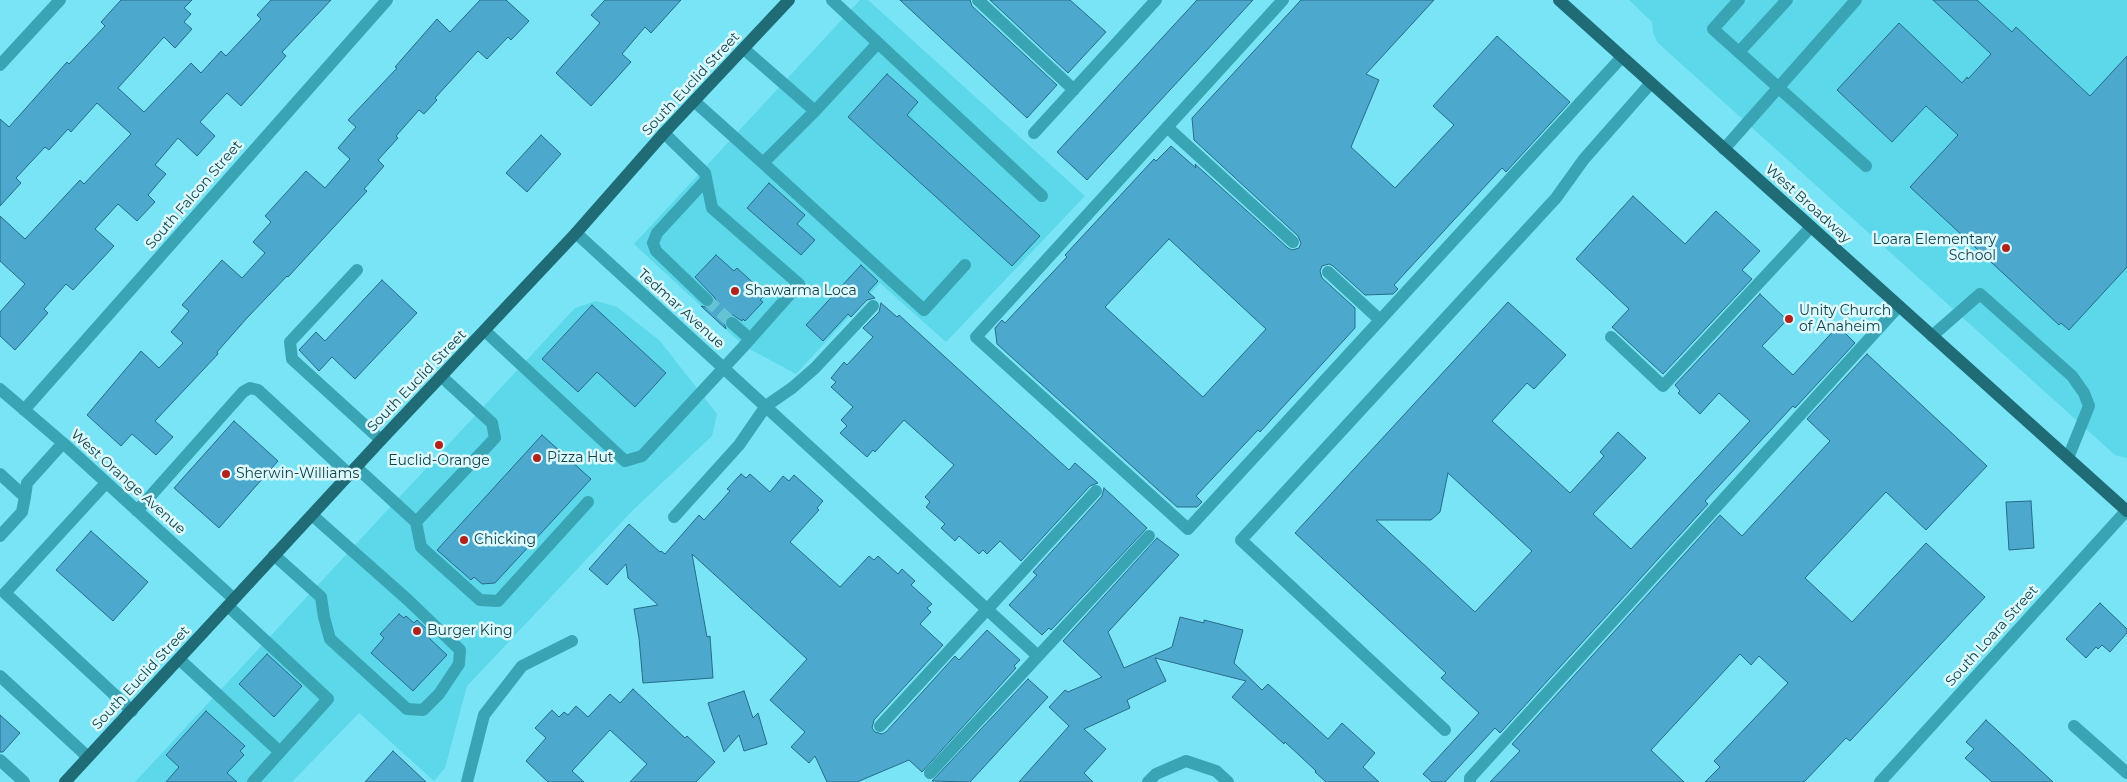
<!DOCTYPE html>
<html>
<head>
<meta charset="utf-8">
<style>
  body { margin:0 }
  canvas { display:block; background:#78e4f5 }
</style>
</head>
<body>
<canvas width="2127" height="782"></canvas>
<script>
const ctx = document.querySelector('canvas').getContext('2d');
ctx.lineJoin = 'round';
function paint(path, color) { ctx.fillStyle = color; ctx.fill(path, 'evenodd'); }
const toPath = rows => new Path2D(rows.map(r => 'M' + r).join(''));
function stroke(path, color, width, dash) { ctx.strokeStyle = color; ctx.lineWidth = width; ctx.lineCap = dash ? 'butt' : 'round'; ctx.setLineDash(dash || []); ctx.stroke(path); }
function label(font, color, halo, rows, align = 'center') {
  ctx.font = font + ' Montserrat,sans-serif'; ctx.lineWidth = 5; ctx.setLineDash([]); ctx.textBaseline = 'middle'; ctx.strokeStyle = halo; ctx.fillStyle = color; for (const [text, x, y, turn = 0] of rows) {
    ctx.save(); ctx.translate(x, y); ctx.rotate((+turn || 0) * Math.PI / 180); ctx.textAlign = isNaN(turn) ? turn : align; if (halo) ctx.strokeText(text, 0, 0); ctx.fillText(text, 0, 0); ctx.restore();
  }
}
paint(toPath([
  [860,0,868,0,1085,196,946,342,880,283,796,374,744,346,634,244],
  [1629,0,2127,0,2127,458,2115,455,1657,42,1653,32,1652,22],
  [596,301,617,307,660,341,717,414,712,436,633,510,467,686,445,768,434,781,359,713,292,782,135,782,575,308]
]), '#5cd8ea');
const building = toPath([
  [121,0,192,0,184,8,191,14,184,22,192,29,175,48,164,37,118,88,144,112,191,63,201,73,221,51,226,56,261,19,257,15,271,0,331,0,282,52,286,56,241,106,227,93,200,122,215,136,197,156,178,138,155,165,166,174,148,195,155,202,137,221,118,204,95,229,114,246,73,290,66,284,44,309,48,313,15,350,0,336,0,312,25,284,0,261,0,216,25,239,80,180,84,184,131,134,97,103,71,132,68,129,49,150,45,147,16,178,21,183,0,206,0,119,9,127,67,62,69,64,105,26,101,22,121,0],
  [480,0,506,0,529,21,511,40,508,37,487,59,478,51,435,98,437,100,424,114,419,110,396,136,398,138,378,160,384,166,364,189,367,191,288,277,287,276,247,318,217,352,218,354,155,421,173,437,156,455,132,434,121,446,87,415,141,351,159,368,183,343,171,332,189,311,182,305,222,260,242,278,265,253,253,242,271,222,265,216,306,171,325,188,350,159,338,148,356,127,348,120,397,68,395,67,437,19,450,32,480,0],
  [605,0,681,0,651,33,645,27,622,54,631,62,591,106,556,73,600,23,591,15,605,0],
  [900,0,970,0,972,6,1057,85,1027,118,900,0],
  [990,0,1070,0,1106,32,1068,73,990,0],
  [1197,0,1253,0,1087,180,1057,152,1197,0],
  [1301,0,1434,0,1366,74,1379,80,1351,147,1395,188,1454,125,1433,106,1497,36,1570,102,1506,172,1502,168,1394,285,1398,289,1393,294,1365,295,1333,266,1329,264,1322,266,1320,271,1322,278,1355,308,1355,328,1260,432,1258,430,1196,496,1202,502,1197,507,1177,507,997,344,995,328,1002,320,1005,323,1067,257,1065,255,1154,159,1156,161,1171,146,1196,168,1195,164,1288,248,1292,250,1299,248,1301,243,1298,236,1194,140,1192,118,1301,0],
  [1169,239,1266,329,1203,397,1105,307,1169,239],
  [1933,0,1977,0,2012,32,2016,27,2090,96,2127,56,2127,267,2069,330,2061,323,2059,325,1910,187,1958,135,1926,106,1892,142,1837,90,1899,23,1962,83,1967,77,1968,79,1991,54,1933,0],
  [887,74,918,102,907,115,1040,236,1012,266,848,117,887,74],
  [541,135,561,154,527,192,506,173,541,135],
  [769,183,805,215,797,224,815,240,801,255,747,208,769,183],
  [1633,196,1685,244,1716,211,1760,251,1742,270,1752,279,1663,374,1612,327,1629,309,1576,259,1633,196],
  [716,255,734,271,737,268,761,290,759,293,763,297,760,300,763,302,745,321,743,319,742,321,733,315,726,317,724,322,726,329,701,306,710,308,715,302,715,298,695,277,716,255],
  [861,265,878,281,868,292,875,298,867,300,851,317,848,314,823,341,806,325,861,265],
  [382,280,417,313,355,379,332,357,319,371,299,350,316,332,325,341,382,280],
  [1760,294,1787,320,1762,346,1793,375,1838,326,1855,343,1795,408,1793,406,1705,501,1708,504,1500,733,1495,728,1445,782,1432,782,1423,774,1479,713,1441,678,1446,673,1295,533,1508,302,1566,355,1534,389,1527,383,1492,421,1570,493,1604,456,1600,452,1618,432,1646,458,1593,514,1631,549,1750,421,1719,393,1700,414,1678,393,1680,391,1675,385,1760,294],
  [1448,473,1532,551,1475,612,1376,520,1431,520,1440,512,1448,473],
  [881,303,897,317,899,315,1069,470,1075,463,1098,483,1090,486,1021,561,1000,541,987,554,983,550,979,554,959,536,955,541,941,528,945,524,926,507,930,502,925,497,954,465,904,420,875,452,873,450,867,457,840,433,847,426,841,420,853,407,831,387,836,382,831,378,844,362,847,365,873,337,863,328,879,312,881,303],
  [592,305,666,373,635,407,597,372,578,392,542,359,592,305],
  [1867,354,1987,466,1926,530,1886,492,1805,578,1852,622,1926,543,1985,597,1850,741,1846,738,1804,782,1705,782,1720,767,1714,761,1788,683,1759,656,1751,665,1740,654,1651,750,1684,782,1490,782,1520,751,1512,744,1720,515,1742,536,1830,441,1807,419,1867,354],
  [234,421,278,461,219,528,174,488,234,421],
  [542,435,591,479,495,583,482,584,474,577,471,580,437,550,542,435],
  [741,474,746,478,750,474,770,492,783,476,789,481,794,475,823,501,817,508,819,510,790,542,840,587,869,556,874,560,878,556,898,574,902,569,915,581,911,585,932,604,927,608,931,612,920,624,943,645,874,720,872,728,875,732,882,734,886,732,955,656,959,660,987,630,1020,660,1014,666,1016,668,922,772,909,760,857,782,827,782,815,756,809,763,791,747,805,732,770,700,807,659,692,554,707,637,710,636,713,678,643,683,639,638,634,609,658,605,628,578,626,564,607,585,589,569,629,524,660,552,661,551,665,554,699,515,704,520,730,491,727,489,741,474],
  [1104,488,1147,528,1051,630,1049,628,1042,635,1009,605,1037,575,1033,572,1102,496,1104,488],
  [2031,501,2034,548,2009,550,2006,502,2031,501],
  [91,531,148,582,113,621,56,570,91,531],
  [1157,538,1179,555,1108,632,1124,668,1172,647,1180,617,1204,623,1204,620,1243,630,1234,663,1262,690,1268,684,1328,739,1342,723,1375,753,1363,767,1379,782,1326,782,1315,772,1316,771,1285,742,1284,744,1232,697,1246,681,1155,658,1166,681,1127,700,1130,708,1084,729,1106,749,1084,773,1093,782,1019,782,1069,726,1049,707,1065,690,1068,692,1102,677,1063,641,1157,538],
  [2100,603,2127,629,2127,633,2110,652,2102,645,2098,649,2096,647,2086,658,2066,639,2100,603],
  [399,614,404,618,406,616,414,623,417,620,430,632,427,636,447,655,413,691,371,653,384,638,380,634,399,614],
  [267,654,302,686,274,717,239,684,267,654],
  [1028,679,1048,697,970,782,932,781,1028,679],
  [633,689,685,738,687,736,715,762,696,782,630,782,647,764,610,730,572,771,584,782,548,782,526,761,546,738,535,728,552,710,559,717,564,712,568,715,576,706,588,717,610,694,620,703,633,689],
  [744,691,753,718,758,713,767,744,744,751,739,735,724,752,708,703,744,691],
  [206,711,245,746,240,751,244,755,227,773,237,782,166,782,179,767,166,755,206,711],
  [0,715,20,733,3,752,0,752,0,715],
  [1986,720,2053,782,1992,782,1965,758,1974,749,1966,742,1986,720],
  [393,751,426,782,365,782,393,751]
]);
paint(building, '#4da8ce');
stroke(building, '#266c88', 1);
stroke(toPath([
  [707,300,732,323]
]), '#64c4d3', 12, [12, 6]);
stroke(toPath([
  [832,0,1042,196],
  [978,0,1074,90],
  [1283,0,976,337,1188,529,1622,57],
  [1739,0,1713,29,1866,166],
  [878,43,815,111,763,163,924,310,965,265],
  [744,49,815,111],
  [1739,52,1787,0],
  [0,65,60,0],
  [694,101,763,163],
  [1167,127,1293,242],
  [1034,133,1156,0],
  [1724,149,1856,0],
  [706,180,657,233,653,243,656,251,707,300],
  [576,233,1038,656],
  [357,270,290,342,292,359,381,440],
  [1328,272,1380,320],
  [732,323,750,339],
  [485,331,625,461,642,456,744,346,799,284,712,208,705,173,664,133],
  [1932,336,1980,294,2072,376,2084,393,2089,406,2068,458],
  [1611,337,1663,386,1811,227],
  [0,389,63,443,234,599],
  [24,410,387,0],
  [356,467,416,522,495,438,492,423,442,377],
  [0,474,25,497,22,512,0,536],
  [106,483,5,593,132,711],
  [25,497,27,483,63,443],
  [137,511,243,392,250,388,258,390,350,475],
  [674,517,739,445,766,406,792,388,815,368,873,306],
  [416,522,421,547,480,600,498,601,588,502],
  [274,555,321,597,324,617,330,639,407,709,423,710,439,694,459,664,460,650,408,600,312,515],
  [179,659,280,752,328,699,228,606],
  [0,676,88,757],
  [880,726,1096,491],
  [2074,726,2127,773],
  [1445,730,1241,540,1556,198,1584,159,1651,83],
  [0,760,24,782],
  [930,773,1149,536],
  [253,782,280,752],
  [467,782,484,715,522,666,572,641],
  [1148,782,1156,774,1186,761,1216,771,1228,782],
  [1470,782,1470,778,1899,306],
  [1880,782,2127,510]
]), '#38a4b4', 12);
stroke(toPath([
  [1559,0,2127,511],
  [65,782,381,440,576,233,664,133,789,0]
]), '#1f6c77', 12);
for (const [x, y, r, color] of [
  [2006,248,5,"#b1221b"],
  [735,291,5,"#b1221b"],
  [1789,319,5,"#b1221b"],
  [439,445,5,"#b1221b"],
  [537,458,5,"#b1221b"],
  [226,474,5,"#b1221b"],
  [464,540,5,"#b1221b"],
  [417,631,5,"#b1221b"]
]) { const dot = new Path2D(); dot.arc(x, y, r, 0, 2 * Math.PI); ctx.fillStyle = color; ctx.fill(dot); stroke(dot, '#dcf9fd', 2); }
label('14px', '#124249', '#dcf9fd', [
  ["South Euclid Street",691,84,-47],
  ["South Falcon Street",194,195,-49],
  ["West Broadway",1808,204,42],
  ["Tedmar Avenue",681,309,42],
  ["South Euclid Street",417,381,-46],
  ["West Orange Avenue",128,482,42],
  ["South Loara Street",1992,636,-48],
  ["South Euclid Street",141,678,-47]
]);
label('14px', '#124249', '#dcf9fd', [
  ["Loara Elementary",1996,240,"right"],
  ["School",1996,256,"right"],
  ["Shawarma Loca",745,291],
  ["Unity Church",1799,311],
  ["of Anaheim",1799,327],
  ["Pizza Hut",547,458],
  ["Euclid-Orange",439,461,"center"],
  ["Sherwin-Williams",236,474],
  ["Chicking",474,540],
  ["Burger King",427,631]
], 'left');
</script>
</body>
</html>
